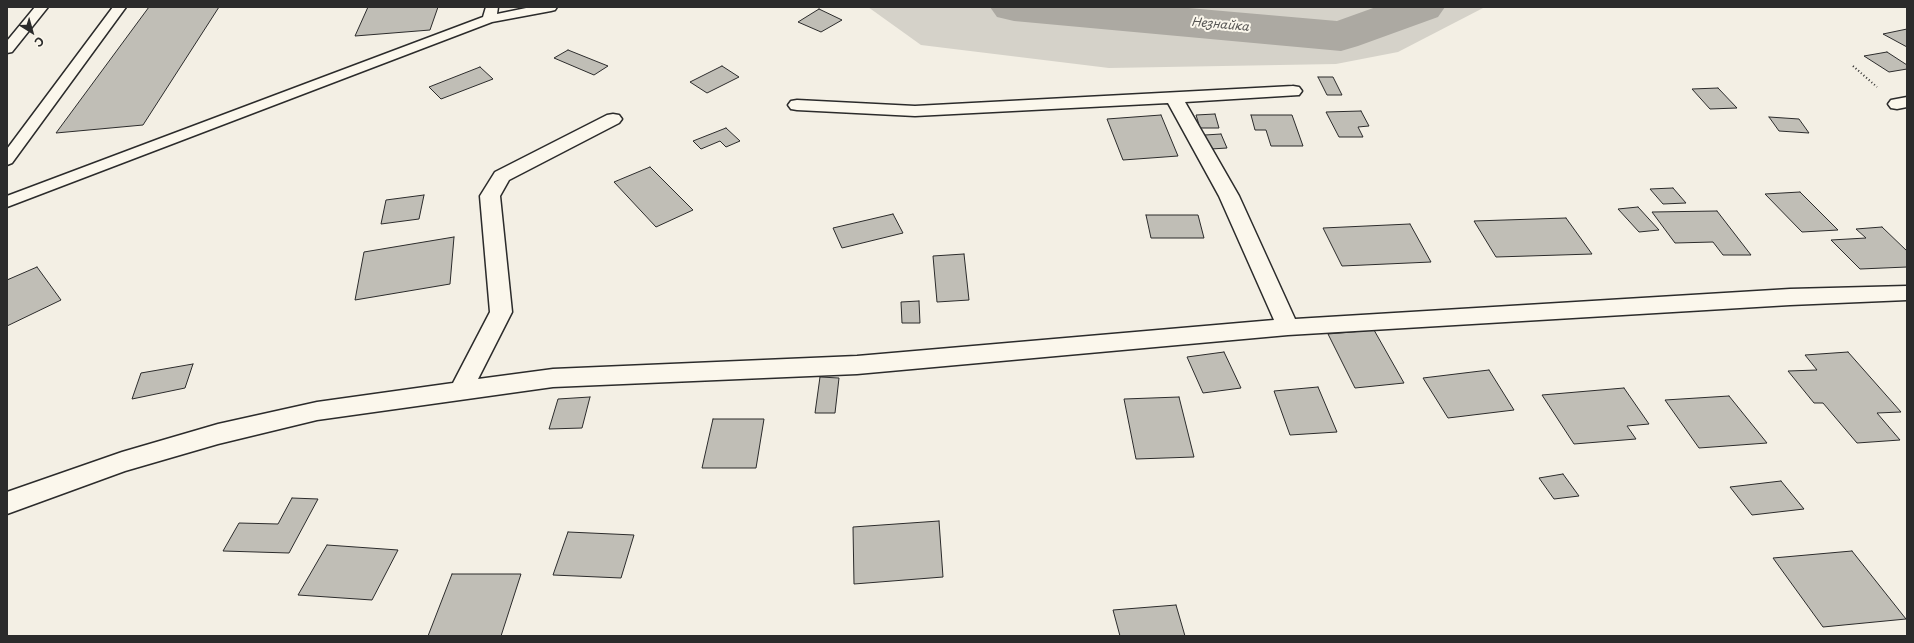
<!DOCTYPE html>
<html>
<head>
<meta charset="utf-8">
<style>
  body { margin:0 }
  #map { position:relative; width:1914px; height:643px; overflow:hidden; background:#f3efe4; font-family:"Playpen Sans",sans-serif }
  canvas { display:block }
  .frame { position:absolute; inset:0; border:8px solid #2b2b2b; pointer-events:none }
  .north { position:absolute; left:12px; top:12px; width:40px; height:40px; -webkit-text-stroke:3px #fbf7ec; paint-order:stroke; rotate:143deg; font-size:11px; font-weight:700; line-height:16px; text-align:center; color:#2b2b2b }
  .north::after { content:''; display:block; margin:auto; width:14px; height:18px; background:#2b2b2b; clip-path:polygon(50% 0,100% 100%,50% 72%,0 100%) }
</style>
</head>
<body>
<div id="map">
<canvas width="1914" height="643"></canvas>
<div class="frame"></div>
<div class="north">С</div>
</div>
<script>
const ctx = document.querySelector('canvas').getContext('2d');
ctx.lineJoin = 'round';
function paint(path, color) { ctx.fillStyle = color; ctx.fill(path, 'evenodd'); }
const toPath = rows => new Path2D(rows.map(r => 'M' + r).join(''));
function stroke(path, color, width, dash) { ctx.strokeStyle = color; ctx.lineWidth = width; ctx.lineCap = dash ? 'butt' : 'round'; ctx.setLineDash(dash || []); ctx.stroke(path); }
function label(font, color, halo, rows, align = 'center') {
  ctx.font = font + ' "Playpen Sans",sans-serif'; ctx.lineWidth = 4; ctx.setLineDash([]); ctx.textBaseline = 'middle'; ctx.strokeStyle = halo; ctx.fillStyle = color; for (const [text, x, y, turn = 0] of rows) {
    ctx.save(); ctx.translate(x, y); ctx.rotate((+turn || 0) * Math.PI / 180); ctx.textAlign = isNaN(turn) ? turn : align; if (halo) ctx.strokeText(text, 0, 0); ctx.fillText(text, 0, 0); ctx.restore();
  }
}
paint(toPath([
  [868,7,1485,7,1398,52,1336,64,1109,68,921,45]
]), '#d5d2c9');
paint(toPath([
  [990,7,1177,7,1337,21,1376,7,1445,7,1438,17,1358,46,1341,51,1014,21,997,17,990,7]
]), '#aca9a2');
const building = toPath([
  [149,7,219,7,143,125,56,133,149,7],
  [368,7,438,7,430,30,355,36,368,7],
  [819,9,842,20,821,32,798,22,819,9],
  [1907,29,1907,47,1883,34,1907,29],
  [568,50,608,66,594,75,554,58,568,50],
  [1887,52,1907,65,1907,69,1889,72,1864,56,1887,52],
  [722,66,739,77,707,93,690,82,722,66],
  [480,67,493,79,441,99,429,87,480,67],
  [1318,77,1333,77,1342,95,1327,95,1318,77],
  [1718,88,1737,108,1710,109,1692,89,1718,88],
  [1361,111,1369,126,1358,127,1363,137,1339,137,1326,112,1361,111],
  [1215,114,1219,128,1200,128,1196,115,1215,114],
  [1161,115,1178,156,1123,160,1107,119,1161,115],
  [1251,115,1292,115,1303,146,1271,146,1266,130,1255,130,1251,115],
  [1769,117,1799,119,1809,133,1779,131,1769,117],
  [726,128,740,141,726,147,720,141,701,149,693,141,726,128],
  [1221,134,1227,148,1211,149,1205,135,1221,134],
  [650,167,693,210,656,227,614,182,650,167],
  [1673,188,1686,203,1663,204,1650,189,1673,188],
  [1800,192,1838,230,1802,232,1765,194,1800,192],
  [424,195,419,219,381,224,386,200,424,195],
  [1638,207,1659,230,1639,232,1618,209,1638,207],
  [1717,211,1751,255,1723,255,1713,242,1675,243,1652,212,1717,211],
  [893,214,903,233,842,248,833,228,893,214],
  [1146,215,1198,215,1204,238,1151,238,1146,215],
  [1566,218,1592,254,1496,257,1474,221,1566,218],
  [1410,224,1431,262,1342,266,1323,228,1410,224],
  [1882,227,1907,251,1907,267,1860,269,1831,240,1866,238,1856,229,1882,227],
  [454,237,450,284,355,300,364,252,454,237],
  [964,254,969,300,937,302,933,256,964,254],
  [37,267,61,300,7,326,7,280,37,267],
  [919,301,920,323,902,323,901,302,919,301],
  [1374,330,1404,383,1355,388,1328,334,1374,330],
  [1224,352,1241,388,1203,393,1187,357,1224,352],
  [1848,352,1901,412,1877,413,1900,440,1857,443,1823,403,1814,403,1788,371,1817,370,1805,355,1848,352],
  [193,364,185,388,132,399,141,373,193,364],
  [1489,370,1514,410,1448,418,1423,378,1489,370],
  [820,377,839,378,835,413,815,413,820,377],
  [1318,387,1337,432,1290,435,1274,391,1318,387],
  [1624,388,1649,424,1627,426,1636,439,1574,444,1542,395,1624,388],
  [1729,396,1767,443,1699,448,1665,400,1729,396],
  [590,397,582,428,549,429,558,399,590,397],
  [1179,397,1194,457,1136,459,1124,399,1179,397],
  [713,419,764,419,756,468,702,468,713,419],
  [1563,474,1579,496,1554,499,1539,478,1563,474],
  [1781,481,1804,509,1752,515,1730,487,1781,481],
  [292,498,318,499,289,553,223,551,239,523,278,524,292,498],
  [939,521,943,577,854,584,853,527,939,521],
  [568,532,634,535,621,578,553,575,568,532],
  [327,545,398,550,372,600,298,595,327,545],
  [1852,551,1906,619,1823,627,1773,558,1852,551],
  [452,574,521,574,501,636,428,636,452,574],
  [1176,605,1185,636,1120,636,1113,610,1176,605]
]);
paint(building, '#c0beb6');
stroke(building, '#2b2b2b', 1);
const lane = toPath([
  [35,7,48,7,12,52,7,53,7,41,35,7],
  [113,7,126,7,12,163,7,165,7,149,113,7],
  [486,7,498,7,497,14,531,7,557,7,555,10,551,11,492,22,7,207,7,196,483,17,486,7]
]);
const street = toPath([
  [1293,86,1299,87,1302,91,1299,95,1185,102,1239,196,1295,319,1790,289,1907,286,1907,300,1790,305,1288,335,857,374,553,387,317,420,218,444,125,471,7,514,7,492,122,452,218,424,317,402,453,383,490,312,480,196,495,172,607,115,613,114,619,115,622,119,619,123,509,180,500,196,512,312,478,379,553,369,857,356,1274,320,1219,196,1168,103,915,116,797,110,791,109,788,105,791,101,797,100,915,106,1293,86],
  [1907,97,1907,107,1897,109,1891,108,1888,104,1891,100,1907,97]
]);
stroke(lane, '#2b2b2b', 3);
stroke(street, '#2b2b2b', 3);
stroke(toPath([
  [1853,66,1877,87]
]), '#2b2b2b', 2, [1, 2.5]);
paint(lane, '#fbf7ec');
paint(street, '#fbf7ec');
label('italic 12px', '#585755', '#fbf7ec', [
  ["Незнайка",1220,25,5]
]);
</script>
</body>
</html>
